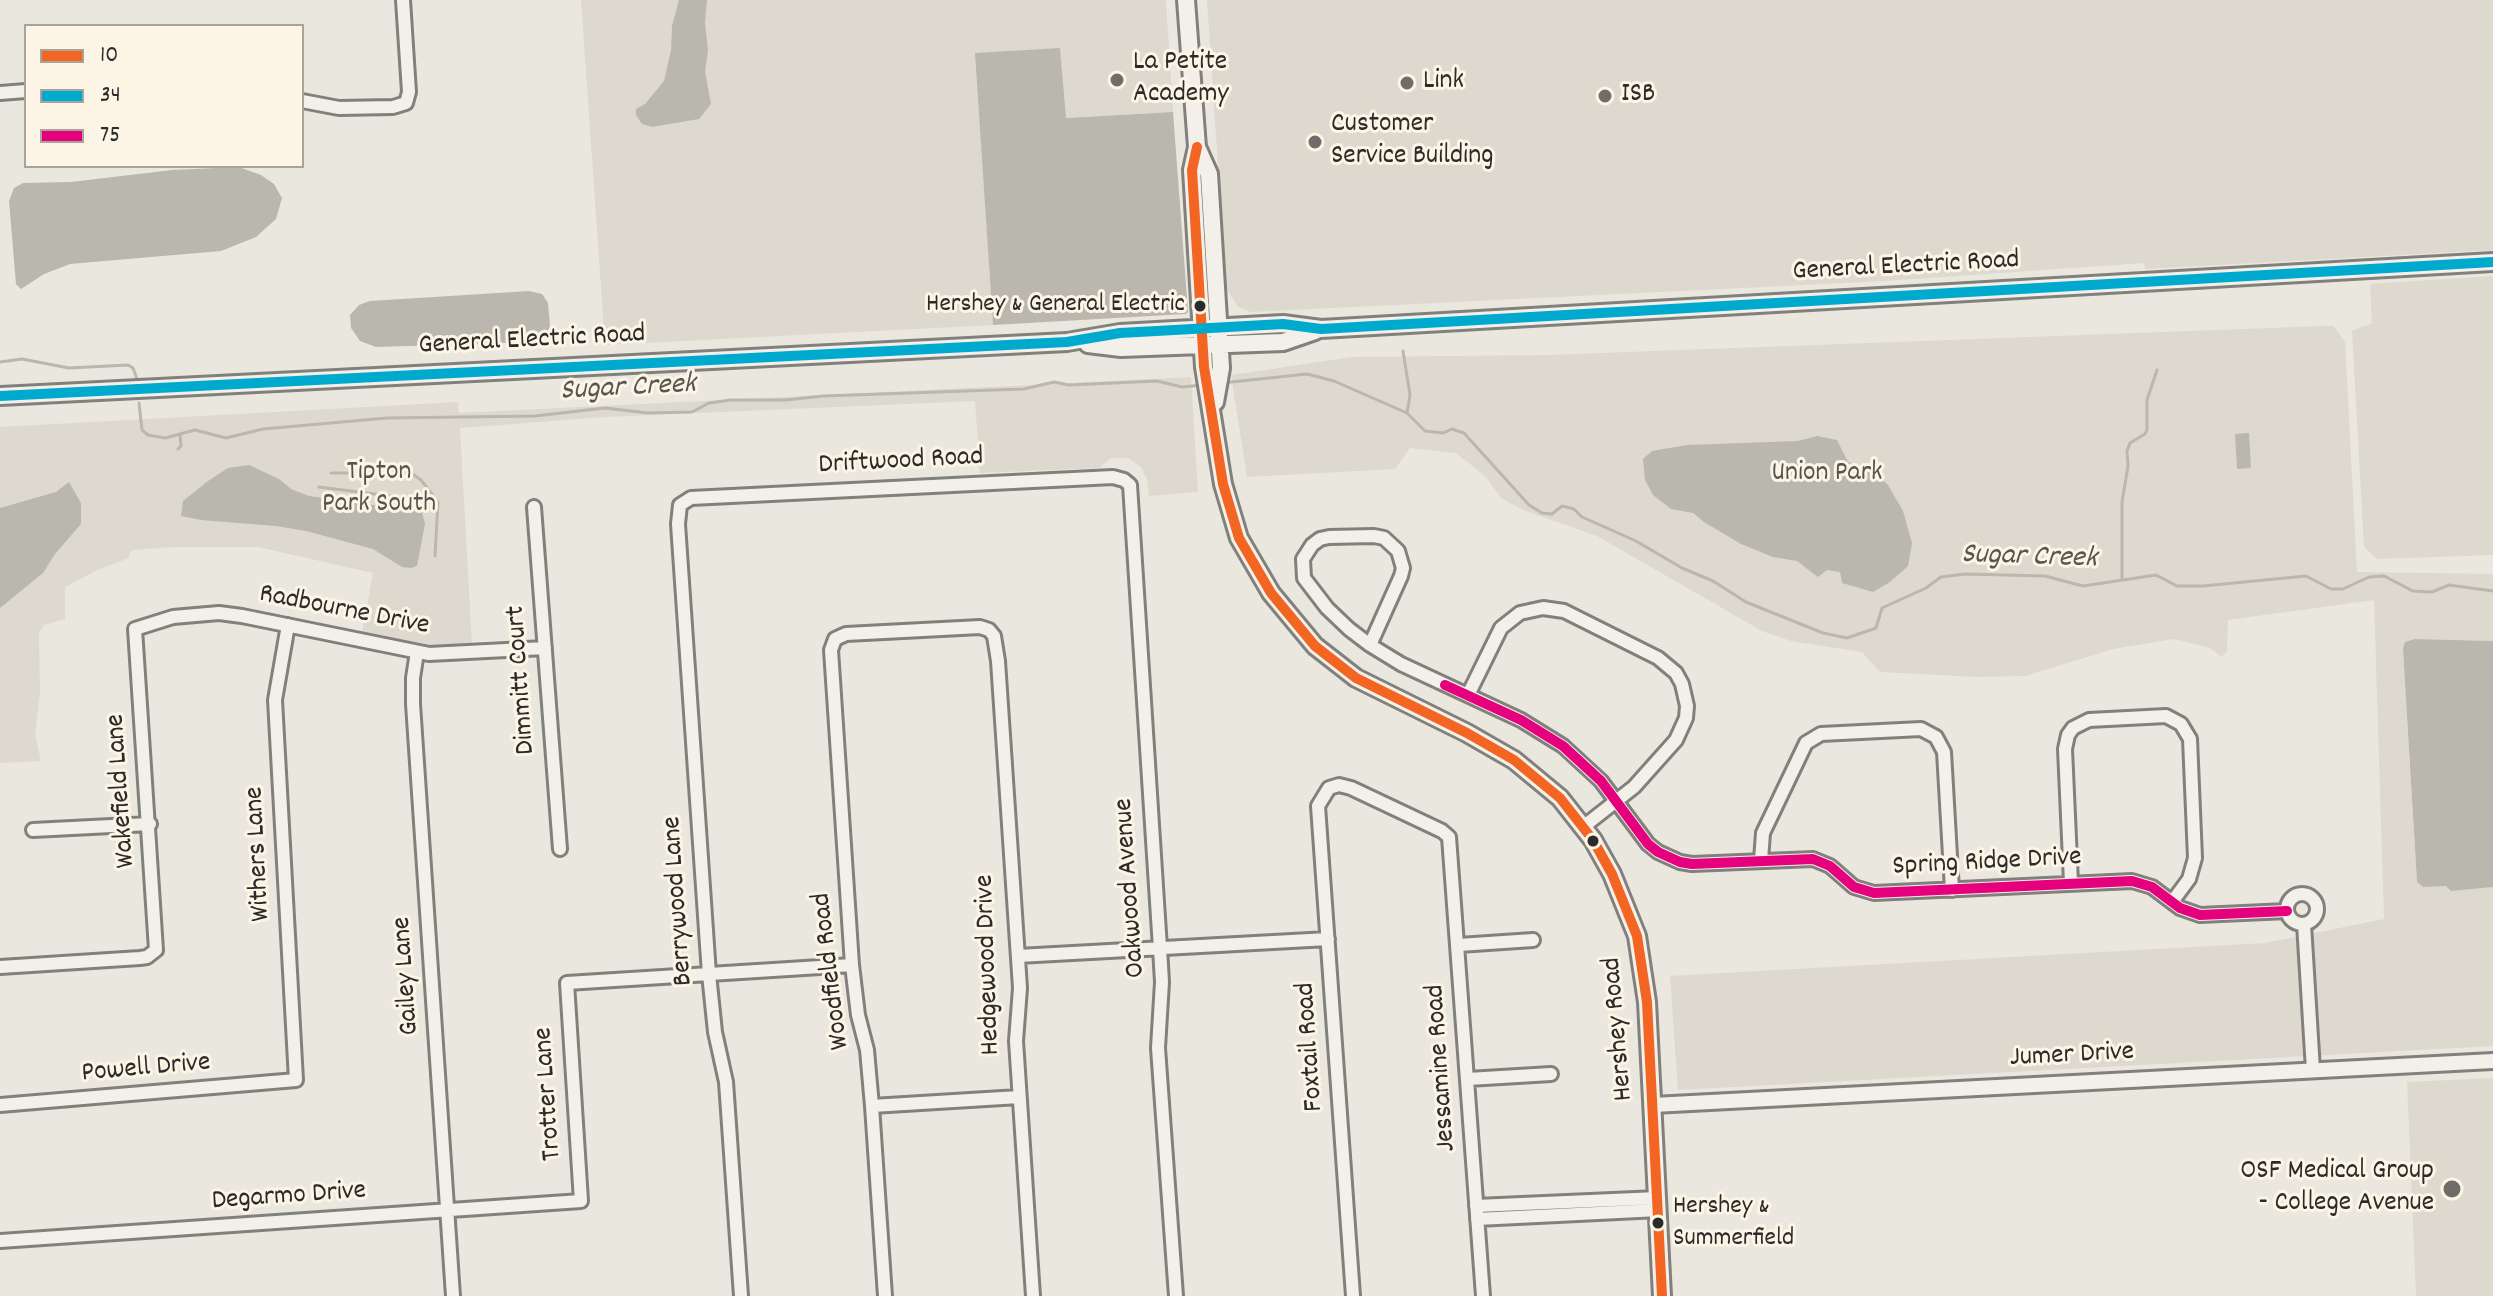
<!DOCTYPE html>
<html>
<head>
<meta charset="utf-8">
<style>
  body { margin:0 }
  #map { position:relative; width:2493px; height:1296px; overflow:hidden; background:#eae7df; font-family:Dekko,sans-serif }
  canvas { display:block }
  .legend { position:absolute; left:24px; top:24px; width:280px; height:144px; box-sizing:border-box; background:#fcf5e5; border:2px solid #a8a49b; margin:0; padding:10px 14px; list-style:none; font-size:24px; color:#2b2b2b }
  .legend li { display:flex; align-items:center; gap:16px; height:40px }
  .legend b { width:40px; border:2px solid #a8a49b }
</style>
</head>
<body>
<div id="map">
<canvas width="2493" height="1296"></canvas>
<ul class="legend">
<li><b style="height:10px;background:#f26522"></b>10</li>
<li><b style="height:10px;background:#00a9ce"></b>34</li>
<li><b style="height:10px;background:#e5007d"></b>75</li>
</ul>
</div>
<script>
const ctx = document.querySelector('canvas').getContext('2d');
ctx.lineJoin = 'round';
function paint(path, color) { ctx.fillStyle = color; ctx.fill(path, 'evenodd'); }
const toPath = rows => new Path2D(rows.map(r => 'M' + r).join(''));
function stroke(path, color, width, dash) { ctx.strokeStyle = color; ctx.lineWidth = width; ctx.lineCap = dash ? 'butt' : 'round'; ctx.setLineDash(dash || []); ctx.stroke(path); }
function label(font, color, halo, rows, align = 'center') {
  ctx.font = font + ' Dekko,sans-serif'; ctx.lineWidth = 6; ctx.setLineDash([]); ctx.textBaseline = 'middle'; ctx.strokeStyle = halo; ctx.fillStyle = color; for (const [text, x, y, turn = 0] of rows) {
    ctx.save(); ctx.translate(x, y); ctx.rotate((+turn || 0) * Math.PI / 180); ctx.textAlign = isNaN(turn) ? turn : align; if (halo) ctx.strokeText(text, 0, 0); ctx.fillText(text, 0, 0); ctx.restore();
  }
}
paint(toPath([
  [581,0,1166,0,1173,112,1065,118,976,53,993,325,605,345],
  [1207,0,2493,0,2493,250,2145,269,2144,263,1885,281,1251,312,1238,307,1226,288],
  [2493,276,2493,555,2377,559,2364,547,2352,331,2372,323,2370,284],
  [2323,326,2334,326,2345,342,2357,572,2493,574,2493,641,2415,639,2403,649,2417,882,2423,887,2447,886,2451,891,2493,887,2493,1046,1678,1090,1670,976,2265,943,2384,919,2374,600,2228,620,2227,651,2222,657,2210,648,2174,639,2113,649,2025,676,1978,677,1880,672,1862,652,1791,641,1762,631,1597,536,1523,510,1501,498,1485,476,1456,453,1410,448,1395,469,1247,477,1231,375,1352,357,1548,355],
  [1191,377,1198,492,1149,496,1147,479,1141,467,1128,458,1111,458,1099,468,980,473,975,401,605,417,460,428,472,646,433,648,362,633,373,573,258,547,173,547,134,550,129,554,129,558,97,570,65,587,65,619,44,625,39,633,40,694,35,734,41,761,0,763,0,427,458,402,459,413],
  [2493,1078,2493,1296,2416,1296,2407,1082]
]), '#ddd9ce');
paint(toPath([
  [679,0,707,0,705,23,708,50,705,72,711,104,699,119,652,127,642,124,636,115,636,109,645,104,664,81,671,50,672,26],
  [1060,48,1066,118,1173,112,1188,312,1186,314,993,325,975,53],
  [239,167,261,175,274,184,282,198,276,219,256,237,221,251,70,264,44,274,21,289,16,284,9,201,14,188,23,183,71,182,172,170],
  [529,291,542,294,548,303,550,326,545,339,536,342,376,347,360,341,351,328,350,315,359,305,370,301],
  [2249,433,2251,468,2237,469,2235,434],
  [1817,436,1837,440,1848,462,1871,469,1888,485,1903,511,1912,543,1908,566,1890,582,1873,592,1842,583,1840,572,1827,570,1818,577,1797,561,1773,557,1741,544,1704,522,1693,513,1671,509,1653,495,1645,480,1643,459,1652,451,1687,445,1798,441],
  [249,465,279,479,291,489,309,496,402,509,421,508,425,524,417,566,411,568,402,567,373,549,306,531,276,526,201,520,181,516,183,501,208,481,228,468],
  [69,482,81,503,81,524,55,554,43,573,0,608,0,508,56,492],
  [2415,639,2493,641,2493,887,2451,891,2446,886,2423,887,2417,882,2403,649,2405,642]
]), '#bab7ae');
stroke(toPath([
  [1403,351,1410,395,1407,413],
  [0,362,22,359,69,368,128,365,133,368,137,379],
  [1222,383,1307,374,1334,381,1407,413,1425,431,1443,433,1452,429,1464,433,1529,505,1542,513,1552,514,1562,506,1574,509,1582,517,1636,541,1682,568,1713,581,1746,602,1823,633,1847,638,1876,628,1882,608,1926,588,1941,577,1965,574,2045,576,2083,586,2156,575,2177,586,2203,586,2306,576,2331,589,2343,589,2369,577,2384,576,2413,591,2432,592,2449,585,2493,591],
  [139,403,142,430,148,435,165,438,195,430,226,438,263,429,387,418,535,416,605,408,648,413,692,412,709,403,731,400,786,400,823,396,1024,389,1054,382,1069,385,1157,381,1182,387,1203,385],
  [178,449,181,446,180,435],
  [331,473,411,473,421,480,438,502,435,556],
  [319,487,414,499,416,507],
  [2122,580,2122,502,2128,466,2127,451,2130,443,2145,434,2147,430,2147,400,2157,370]
]), '#bab7ae', 3);
const minor = toPath([
  [0,93,26,91],
  [302,101,339,108,393,107,406,103,409,92,403,0],
  [534,507,560,849],
  [1370,645,1401,576,1403,568,1398,551,1384,538,1374,536,1329,537,1320,539,1312,545,1303,559,1304,578,1327,608,1349,629,1370,645,1401,664,1521,720,1563,746,1601,781,1648,844,1658,852,1680,862,1692,864,1813,859,1830,866,1854,887,1874,893,2132,881,2152,887,2180,908,2200,915,2287,911],
  [417,652,413,678,413,704,453,1296],
  [1468,695,1501,628,1520,613,1543,608,1564,611,1658,658,1676,673,1682,684,1687,706,1686,718,1676,740,1634,787,1583,827],
  [33,830,150,824],
  [1761,860,1763,833,1806,743,1821,734,1921,729,1936,737,1944,752,1952,890],
  [2071,883,2065,749,2068,735,2073,728,2089,720,2166,716,2181,724,2190,739,2195,858,2189,879,2172,902],
  '2287 909a15 15 0 1 1 30 0a15 15 0 1 1-30 0Z',
  [2304,924,2313,1070],
  [1459,945,1533,940],
  [1018,956,1328,939],
  [0,967,140,958,147,957,156,950,135,629,173,617,219,613,242,616,429,654,545,648],
  [1468,1079,1551,1074],
  [0,1105,296,1080,275,700,288,625],
  [872,1106,1019,1097],
  [1476,1206,1658,1198],
  [1477,1219,1659,1210],
  [0,1241,581,1201,567,983,852,965],
  [741,1296,726,1082,715,1032,709,974,678,524,680,505,691,498,1113,477,1124,480,1130,485,1160,948,1162,982,1158,1048,1176,1296],
  [885,1296,872,1106,867,1050,858,1015,852,965,831,650,835,639,846,634,980,627,989,630,994,636,998,661,1020,988,1016,1041,1033,1296],
  [1353,1296,1318,806,1329,788,1339,785,1351,788,1442,831,1449,837,1483,1296]
]);
const tertiary = toPath([
  [1653,1105,2493,1061]
]);
const secondary = toPath([
  [1186,0,1197,147,1209,174,1221,368,1215,402],
  [1197,147,1192,170,1204,367,1223,484,1239,538,1271,593,1315,646,1356,678,1467,733,1514,760,1560,798,1593,840,1612,874,1637,936,1647,1002,1662,1296],
  [1088,344,1121,348,1283,342,1315,331],
  [0,396,1067,342,1120,333,1283,324,1321,329,2493,262]
]);
stroke(minor, '#81807c', 18);
stroke(tertiary, '#81807c', 20);
stroke(secondary, '#81807c', 22);
stroke(minor, '#f3f0ea', 12);
stroke(tertiary, '#f3f0ea', 14);
stroke(secondary, '#f3f0ea', 16);
stroke(toPath([
  [1197,147,1192,170,1204,367,1223,484,1239,538,1271,593,1315,646,1356,678,1467,733,1514,760,1560,798,1593,840,1612,874,1637,936,1647,1002,1662,1296]
]), '#f26522', 10);
stroke(toPath([
  [0,396,1067,342,1120,333,1283,324,1321,329,2493,262]
]), '#00a9ce', 10);
stroke(toPath([
  [1445,685,1521,720,1563,746,1601,781,1648,844,1658,852,1680,862,1692,864,1813,859,1830,866,1854,887,1874,893,2132,881,2152,887,2180,908,2200,915,2287,911]
]), '#e5007d', 10);
for (const [x, y, r, color] of [
  [1117,80,8,"#6e6d6a"],
  [1407,83,8,"#6e6d6a"],
  [1605,96,8,"#6e6d6a"],
  [1315,142,8,"#6e6d6a"],
  [1200,306,7,"#2b2b2b"],
  [1593,841,7,"#2b2b2b"],
  [2452,1189,10,"#6e6d6a"],
  [1658,1223,7,"#2b2b2b"]
]) { const dot = new Path2D(); dot.arc(x, y, r, 0, 2 * Math.PI); ctx.fillStyle = color; ctx.fill(dot); stroke(dot, '#fcf5e5', 3); }
label('26px', '#2b2b2b', '#fcf5e5', [
  ["Hershey & General Electric",1185,306],
  ["Hershey &",1673,1208,"left"],
  ["Summerfield",1673,1240,"left"]
], 'right');
label('28px', '#2b2b2b', '#fcf5e5', [
  ["La Petite",1133,64],
  ["Academy",1133,96],
  ["Link",1423,83],
  ["ISB",1621,96],
  ["Customer",1331,126],
  ["Service Building",1331,158],
  ["OSF Medical Group",2434,1173,"right"],
  ["- College Avenue",2434,1205,"right"]
], 'left');
label('28px', '#2b2b2b', '#fcf5e5', [
  ["General Electric Road",1906,268,-3],
  ["General Electric Road",532,342,-3],
  ["Driftwood Road",901,463,-3],
  ["Radbourne Drive",344,612,11],
  ["Dimmitt Court",523,680,-94],
  ["Wakefield Lane",123,791,-94],
  ["Withers Lane",260,854,-93],
  ["Spring Ridge Drive",1987,864,-3],
  ["Oakwood Avenue",1132,888,-94],
  ["Berrywood Lane",680,901,-94],
  ["Hedgewood Drive",990,965,-92],
  ["Woodfield Road",833,971,-97],
  ["Gailey Lane",408,976,-94],
  ["Hershey Road",1620,1029,-95],
  ["Foxtail Road",1312,1047,-94],
  ["Jumer Drive",2072,1057,-3],
  ["Jessamine Road",1443,1068,-94],
  ["Powell Drive",146,1070,-5],
  ["Trotter Lane",550,1094,-94],
  ["Degarmo Drive",289,1198,-4]
]);
label('28px', '#555450', '#fcf5e5', [
  ["Tipton",379,474],
  ["Park South",379,506],
  ["Union Park",1827,475]
]);
label('italic 30px', '#565552', '#fcf5e5', [
  ["Sugar Creek",628,390,-3],
  ["Sugar Creek",2029,559,2]
]);
</script>
</body>
</html>
